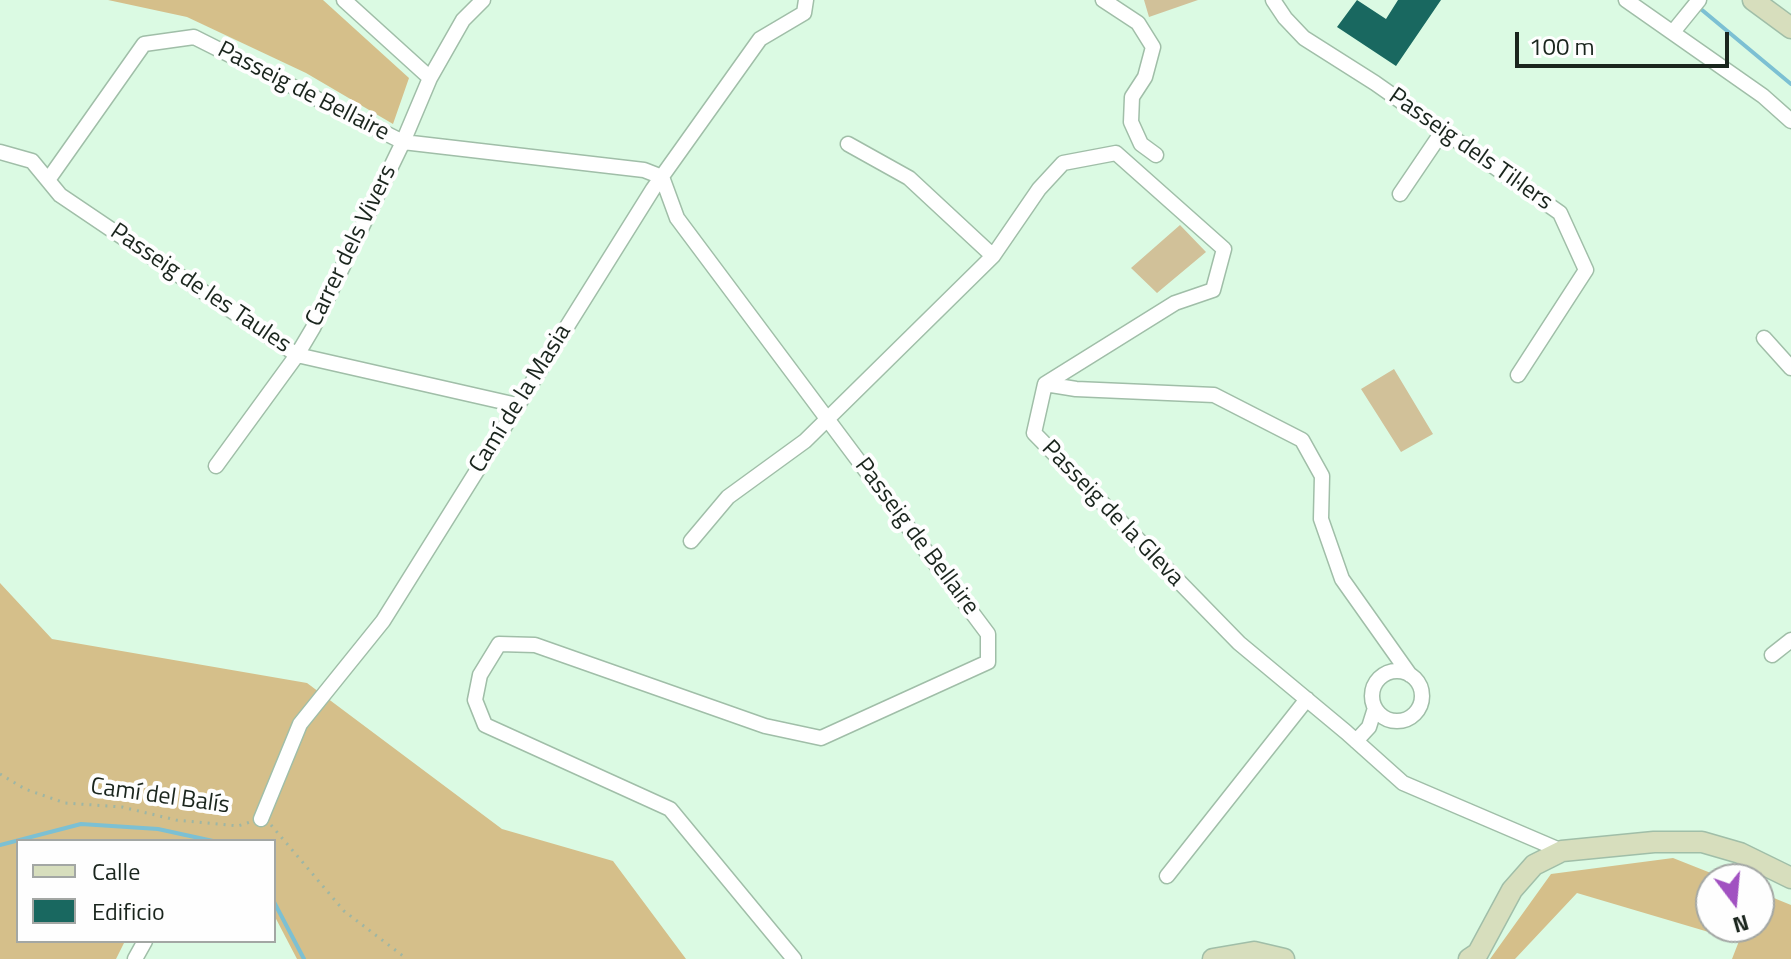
<!DOCTYPE html>
<html>
<head>
<meta charset="utf-8">
<style>
  body { margin:0 }
  #map { position:relative; width:1791px; height:959px; overflow:hidden; background:#dbfae3; font-family:"Titillium Web",sans-serif }
  canvas { display:block }
  .legend { position:absolute; left:16px; top:839px; width:260px; height:104px; box-sizing:border-box; background:#fefefe; border:2px solid #a3a7a4; margin:0; padding:10px 14px; list-style:none; font-size:24px; color:#1a251d }
  .legend li { display:flex; align-items:center; gap:16px; height:40px }
  .legend b { width:40px; border:2px solid #a3a7a4 }
  .north { position:absolute; left:1695px; top:863px; width:80px; height:80px; box-sizing:border-box; background:#fefefe; border:2px solid #a3a7a4; border-radius:50%; rotate:164deg; font-size:22px; font-weight:700; line-height:32px; text-align:center; color:#1a251d }
  .north::after { content:''; display:block; margin:auto; width:28px; height:36px; background:#a151c1; clip-path:polygon(50% 0,100% 100%,50% 72%,0 100%) }
  .scale { position:absolute; left:1515px; top:32px; width:214px; height:36px; box-sizing:border-box; border:4px solid #1a251d; border-top:0; padding-left:10px; font-size:24px; line-height:28px; white-space:nowrap; color:#1a251d; -webkit-text-stroke:6px #fefefe; paint-order:stroke }
</style>
</head>
<body>
<div id="map">
<canvas width="1791" height="959"></canvas>
<ul class="legend">
<li><b style="height:10px;background:#d7debd"></b>Calle</li>
<li><b style="height:22px;background:#196860"></b>Edificio</li>
</ul>
<div class="north">N</div>
<div class="scale">100 m</div>
</div>
<script>
const ctx = document.querySelector('canvas').getContext('2d');
ctx.lineJoin = 'round';
function paint(path, color) { ctx.fillStyle = color; ctx.fill(path, 'evenodd'); }
const toPath = rows => new Path2D(rows.map(r => 'M' + r).join(''));
function stroke(path, color, width, dash) { ctx.strokeStyle = color; ctx.lineWidth = width; ctx.lineCap = dash ? 'butt' : 'round'; ctx.setLineDash(dash || []); ctx.stroke(path); }
function label(font, color, halo, rows, align = 'center') {
  ctx.font = font + ' "Titillium Web",sans-serif'; ctx.lineWidth = 8; ctx.setLineDash([]); ctx.textBaseline = 'middle'; ctx.strokeStyle = halo; ctx.fillStyle = color; for (const [text, x, y, turn = 0] of rows) {
    ctx.save(); ctx.translate(x, y); ctx.rotate((+turn || 0) * Math.PI / 180); ctx.textAlign = isNaN(turn) ? turn : align; if (halo) ctx.strokeText(text, 0, 0); ctx.fillText(text, 0, 0); ctx.restore();
  }
}
paint(toPath([
  [1144,0,1198,0,1149,17],
  [1180,225,1206,252,1157,293,1131,268],
  [1394,369,1433,434,1401,452,1361,389]
]), '#d1c199');
paint(toPath([
  [108,0,323,0,409,78,393,124,306,73,187,17],
  [0,583,52,639,307,683,502,829,613,861,686,959,297,959,274,915,274,841,18,841,18,941,125,941,116,959,0,959],
  [1673,858,1726,879,1711,879,1711,927,1759,927,1759,892,1791,905,1791,959,1732,959,1739,941,1577,893,1515,959,1490,959,1551,874]
]), '#d5bf8a');
stroke(toPath([
  [1690,0,1791,84],
  [0,845,81,824,158,829,213,841],
  [274,902,304,959]
]), '#7cc0d3', 4);
paint(toPath([
  [1357,0,1386,19,1398,0,1441,0,1396,66,1337,27]
]), '#196860');
const street = toPath([
  [344,0,430,78],
  [1103,0,1138,23,1153,47,1145,77,1132,97,1131,122,1141,144,1156,155],
  [1273,0,1285,18,1304,38,1375,83,1560,213,1586,270,1518,375],
  [1626,0,1763,96,1791,121],
  [1673,32,1699,0],
  [848,144,909,178,993,256],
  [0,152,32,161,60,195,297,355,517,405],
  [48,180,144,44,194,37,403,142,644,170,662,177,677,218,988,634,988,662,821,738,765,726,535,645,499,644,480,675,475,700,485,725,670,809,794,959],
  [1400,194,1442,132],
  [1764,338,1791,368],
  [1045,384,1076,389,1214,395,1302,440,1322,476,1321,519,1342,579,1410,675],
  [216,466,297,355,313,328,403,142,430,78,463,20,483,0],
  [691,541,728,497,805,441,993,256,1039,189,1063,163,1116,153,1224,249,1213,290,1175,303,1045,384,1034,433,1239,643,1346,732,1403,783,1562,851],
  [1772,655,1791,640],
  '1372 696a25 25 0 1 1 50 0a25 25 0 1 1-50 0Z',
  [1356,741,1369,727,1375,708],
  [261,819,300,724,383,621,653,189,760,39,804,13,806,0],
  [1167,876,1307,699],
  [135,959,145,941]
]);
const secondary = toPath([
  [1753,0,1791,28],
  [1213,959,1254,952,1284,959],
  [1469,959,1478,953,1512,890,1534,865,1562,851,1654,842,1702,842,1740,853,1791,878]
]);
stroke(street, '#a0bea8', 17);
stroke(secondary, '#a0bea8', 23);
stroke(toPath([
  [0,774,25,789,65,803,122,807,176,820,238,826,250,822],
  [271,825,344,911,407,959]
]), '#9eb6a4', 3, [2, 6]);
stroke(street, '#fff', 14);
stroke(secondary, '#d7debd', 20);
label('24px', '#1a251d', '#fefefe', [
  ["Passeig de Bellaire",303,92,27],
  ["Passeig dels Til·lers",1470,150,35],
  ["Carrer dels Vivers",352,246,-64],
  ["Passeig de les Taules",200,289,34],
  ["Camí de la Masia",521,399,-58],
  ["Passeig de la Gleva",1112,514,46],
  ["Passeig de Bellaire",916,537,53],
  ["Camí del Balís",160,797,8]
]);
</script>
</body>
</html>
